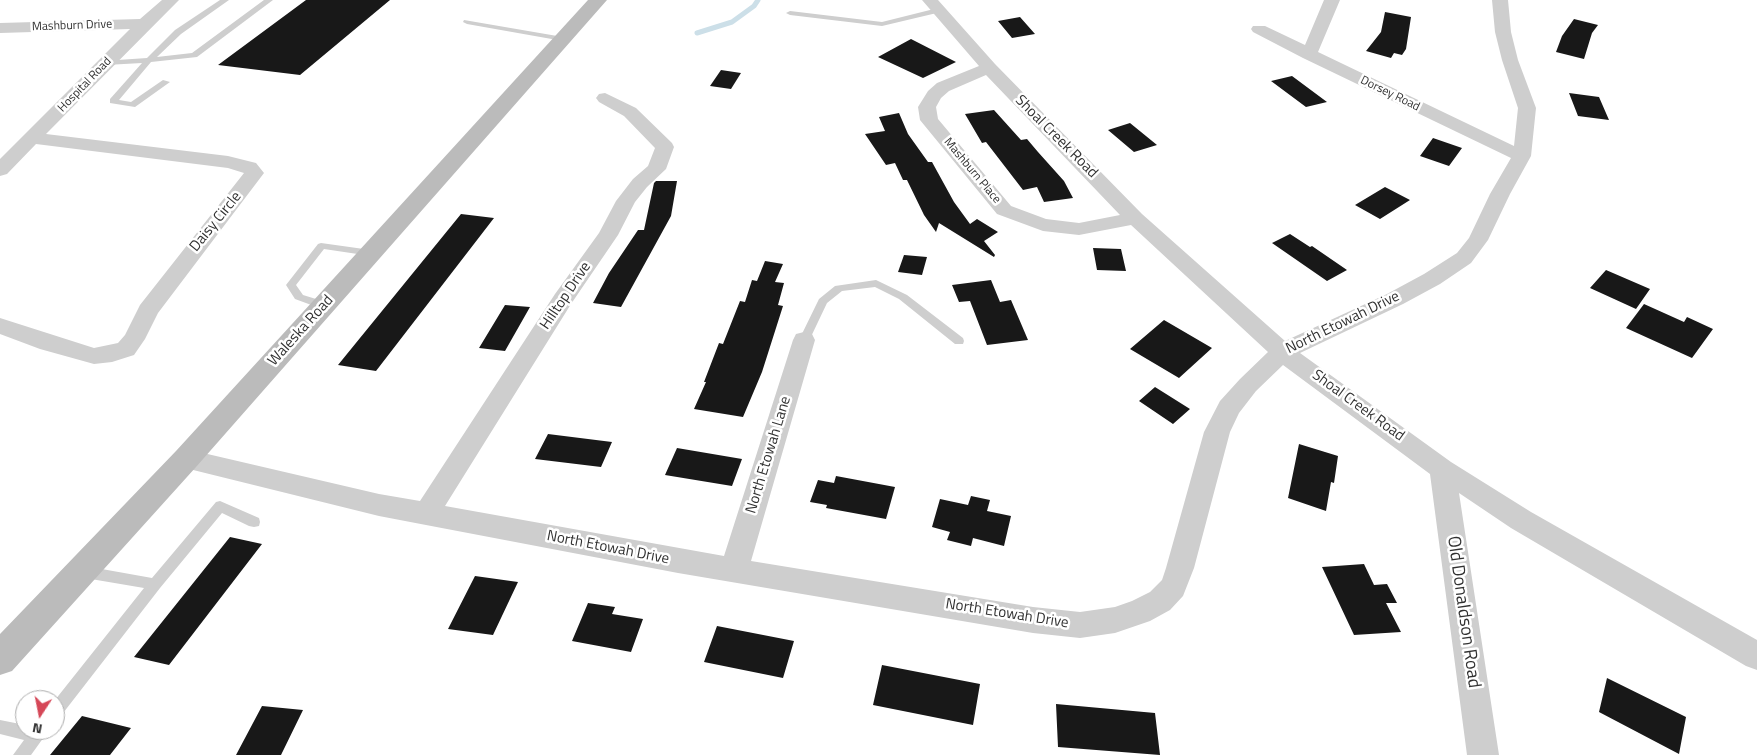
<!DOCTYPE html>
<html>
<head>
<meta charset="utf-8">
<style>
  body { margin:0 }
  #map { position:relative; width:1757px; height:755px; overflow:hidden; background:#fff; font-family:"Titillium Web",sans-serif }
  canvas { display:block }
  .north { position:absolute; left:15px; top:690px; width:50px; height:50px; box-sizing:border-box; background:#fff; border:1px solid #adadad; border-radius:50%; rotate:191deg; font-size:14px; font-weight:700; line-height:20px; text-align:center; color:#313131 }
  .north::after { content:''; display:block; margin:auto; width:18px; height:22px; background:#d54757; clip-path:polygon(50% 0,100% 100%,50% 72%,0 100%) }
</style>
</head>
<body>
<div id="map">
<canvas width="1757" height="755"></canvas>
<div class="north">N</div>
</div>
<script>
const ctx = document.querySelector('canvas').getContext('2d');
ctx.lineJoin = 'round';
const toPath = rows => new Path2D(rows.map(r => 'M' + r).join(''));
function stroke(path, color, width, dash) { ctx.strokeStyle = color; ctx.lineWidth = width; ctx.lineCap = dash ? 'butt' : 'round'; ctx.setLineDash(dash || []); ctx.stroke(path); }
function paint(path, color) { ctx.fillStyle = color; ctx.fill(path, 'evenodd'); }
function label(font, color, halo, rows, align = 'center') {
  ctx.font = font + ' "Titillium Web",sans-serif'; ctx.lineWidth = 5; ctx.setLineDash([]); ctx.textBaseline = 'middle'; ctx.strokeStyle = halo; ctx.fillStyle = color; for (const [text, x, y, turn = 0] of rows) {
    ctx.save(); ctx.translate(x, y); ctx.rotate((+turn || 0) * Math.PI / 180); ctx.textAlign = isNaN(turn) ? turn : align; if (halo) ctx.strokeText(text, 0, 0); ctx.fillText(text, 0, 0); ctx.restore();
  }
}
stroke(toPath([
  [697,33,732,22,754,6,758,0]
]), '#ccdfe8', 5);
paint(toPath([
  [306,0,390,0,300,75,218,65],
  [1385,12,1411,17,1406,49,1402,55,1394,53,1391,58,1366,51,1381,32],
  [1020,17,1035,34,1012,38,998,21],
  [1574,19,1598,25,1592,33,1584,59,1556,52,1562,36],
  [911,39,956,62,923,78,878,57],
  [721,70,741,73,731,89,710,86],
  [1292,76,1327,102,1306,107,1271,81],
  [1569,93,1599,97,1609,120,1578,116],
  [994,110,1021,140,1027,139,1038,152,1064,181,1073,198,1044,202,1037,187,1023,190,986,142,982,143,965,114],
  [899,113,908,134,928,162,932,162,954,202,970,224,977,219,998,232,984,241,995,255,994,257,939,223,936,232,924,215,907,180,903,180,895,163,886,165,865,134,885,131,879,117],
  [1130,123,1157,145,1134,152,1108,130],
  [1433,138,1462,148,1449,166,1420,156],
  [656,181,677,181,671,216,621,307,593,303,609,273,638,230,644,230,654,183],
  [1385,187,1410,200,1380,219,1355,205],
  [461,214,494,218,376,371,338,365],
  [1290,234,1310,247,1312,246,1347,270,1327,281,1272,243],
  [1093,248,1121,249,1126,271,1097,270],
  [904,255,927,257,922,275,898,272],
  [765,261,783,264,775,282,784,283,778,305,783,306,762,372,743,417,694,409,706,382,704,382,719,343,723,344,740,301,745,302,752,280,757,281],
  [1606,270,1650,289,1636,309,1590,288],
  [991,280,1000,302,1011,300,1028,340,987,345,970,301,959,302,952,285],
  [1644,304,1684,322,1687,317,1713,329,1692,358,1626,328],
  [505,305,530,307,505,351,479,348],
  [1164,320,1212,348,1179,378,1130,349],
  [1155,387,1190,409,1173,424,1139,401],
  [548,434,612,442,601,467,535,459],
  [1299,444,1338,456,1334,483,1331,482,1326,511,1288,498],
  [677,448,742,459,732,486,665,475],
  [836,476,895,487,886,519,826,508,827,505,810,502,818,480,834,483],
  [971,496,990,500,987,511,1011,516,1004,546,973,538,971,546,947,540,950,532,932,527,940,499,968,505],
  [230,537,262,544,169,665,134,657],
  [1364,564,1374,585,1387,584,1397,603,1386,603,1401,632,1354,635,1322,567],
  [475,576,518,582,493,635,448,629],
  [588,603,615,607,612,614,643,619,631,652,572,641],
  [717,626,794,641,783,678,704,662],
  [882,665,980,684,973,725,873,705],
  [1607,678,1686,717,1679,754,1599,712],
  [1056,704,1155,713,1160,755,1058,747],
  [262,706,303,710,281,755,236,755],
  [82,716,131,728,110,755,50,755]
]), '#181818');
paint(toPath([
  [220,0,229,0,181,34,157,57,192,53,264,0,273,0,197,57,151,62,119,100,131,102,163,80,170,82,135,107,110,103,110,99,142,63,106,65,103,65,103,61,147,58,175,30,220,0],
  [938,8,942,10,941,12,882,26,790,15,786,13,790,11,882,22,938,8],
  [464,20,563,37,567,39,563,41,467,24,463,22,464,20],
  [321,243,371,250,376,253,371,256,324,249,296,285,303,295,329,303,330,306,325,310,295,299,286,285,318,244,321,243],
  [876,280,907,295,963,338,964,341,963,344,955,344,899,299,875,287,842,291,827,303,808,343,800,343,799,340,819,299,835,286,876,280],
  [220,501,259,518,260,522,259,526,254,527,249,526,222,513,160,588,60,717,55,719,55,700,144,588,85,578,80,576,78,572,80,568,85,566,152,578,216,502,220,501],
  [0,720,25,725,25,730,49,730,31,755,13,755,24,740,0,734,0,720]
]), '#cecece');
paint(toPath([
  [162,0,179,0,46,134,228,156,256,163,264,173,158,313,145,339,134,355,112,362,94,364,40,349,0,334,0,318,94,348,118,343,125,335,140,305,244,173,228,168,36,144,7,174,0,176,0,159,130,29,0,33,0,23,140,19,162,0],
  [922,0,938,0,995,64,1142,214,1285,341,1387,294,1424,274,1457,253,1469,238,1490,194,1511,158,1303,58,1253,32,1251,29,1253,26,1265,26,1305,45,1324,0,1340,0,1318,52,1514,146,1518,108,1502,60,1495,32,1492,0,1508,0,1511,32,1518,60,1536,108,1531,156,1510,194,1488,240,1471,263,1440,284,1403,304,1300,353,1451,462,1531,512,1757,640,1757,670,1746,666,1511,528,1459,493,1499,755,1467,755,1430,474,1283,365,1256,391,1239,413,1230,432,1194,568,1183,596,1170,610,1150,621,1115,633,1080,638,1033,633,678,573,426,525,379,516,177,466,173,459,177,452,186,449,379,494,420,501,555,294,599,233,616,201,633,179,648,166,655,148,624,116,599,102,596,98,599,94,605,93,636,108,672,143,674,147,666,169,647,187,635,202,618,235,571,304,445,506,724,556,793,340,796,334,804,332,812,334,815,340,751,561,1033,607,1080,612,1115,607,1132,601,1150,592,1162,580,1166,568,1204,432,1220,401,1240,379,1268,352,1131,225,1079,235,1043,231,997,214,920,120,918,107,928,91,937,83,979,66,922,0],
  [986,75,1120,215,1079,223,1046,219,1011,206,938,119,936,107,941,98,949,91,986,75]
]), '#cecece');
paint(toPath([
  [588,0,607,0,196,467,12,671,0,675,0,634,176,451,588,0]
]), '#bbb');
label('12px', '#313131', '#fff', [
  ["Mashburn Drive",72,26,-2],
  ["Hospital Road",85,85,-46],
  ["Dorsey Road",1390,94,26],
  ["Mashburn Place",972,171,50]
]);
label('15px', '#313131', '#fff', [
  ["Shoal Creek Road",1056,137,45],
  ["Daisy Circle",216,222,-51],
  ["Hilltop Drive",566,296,-56],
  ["North Etowah Drive",1343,323,-26],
  ["Waleska Road",301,331,-48],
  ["Shoal Creek Road",1358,406,36],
  ["North Etowah Lane",769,455,-73],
  ["North Etowah Drive",608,548,11],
  ["North Etowah Drive",1007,614,9]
]);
label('18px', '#313131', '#fff', [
  ["Old Donaldson Road",1463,612,82]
]);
</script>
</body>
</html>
